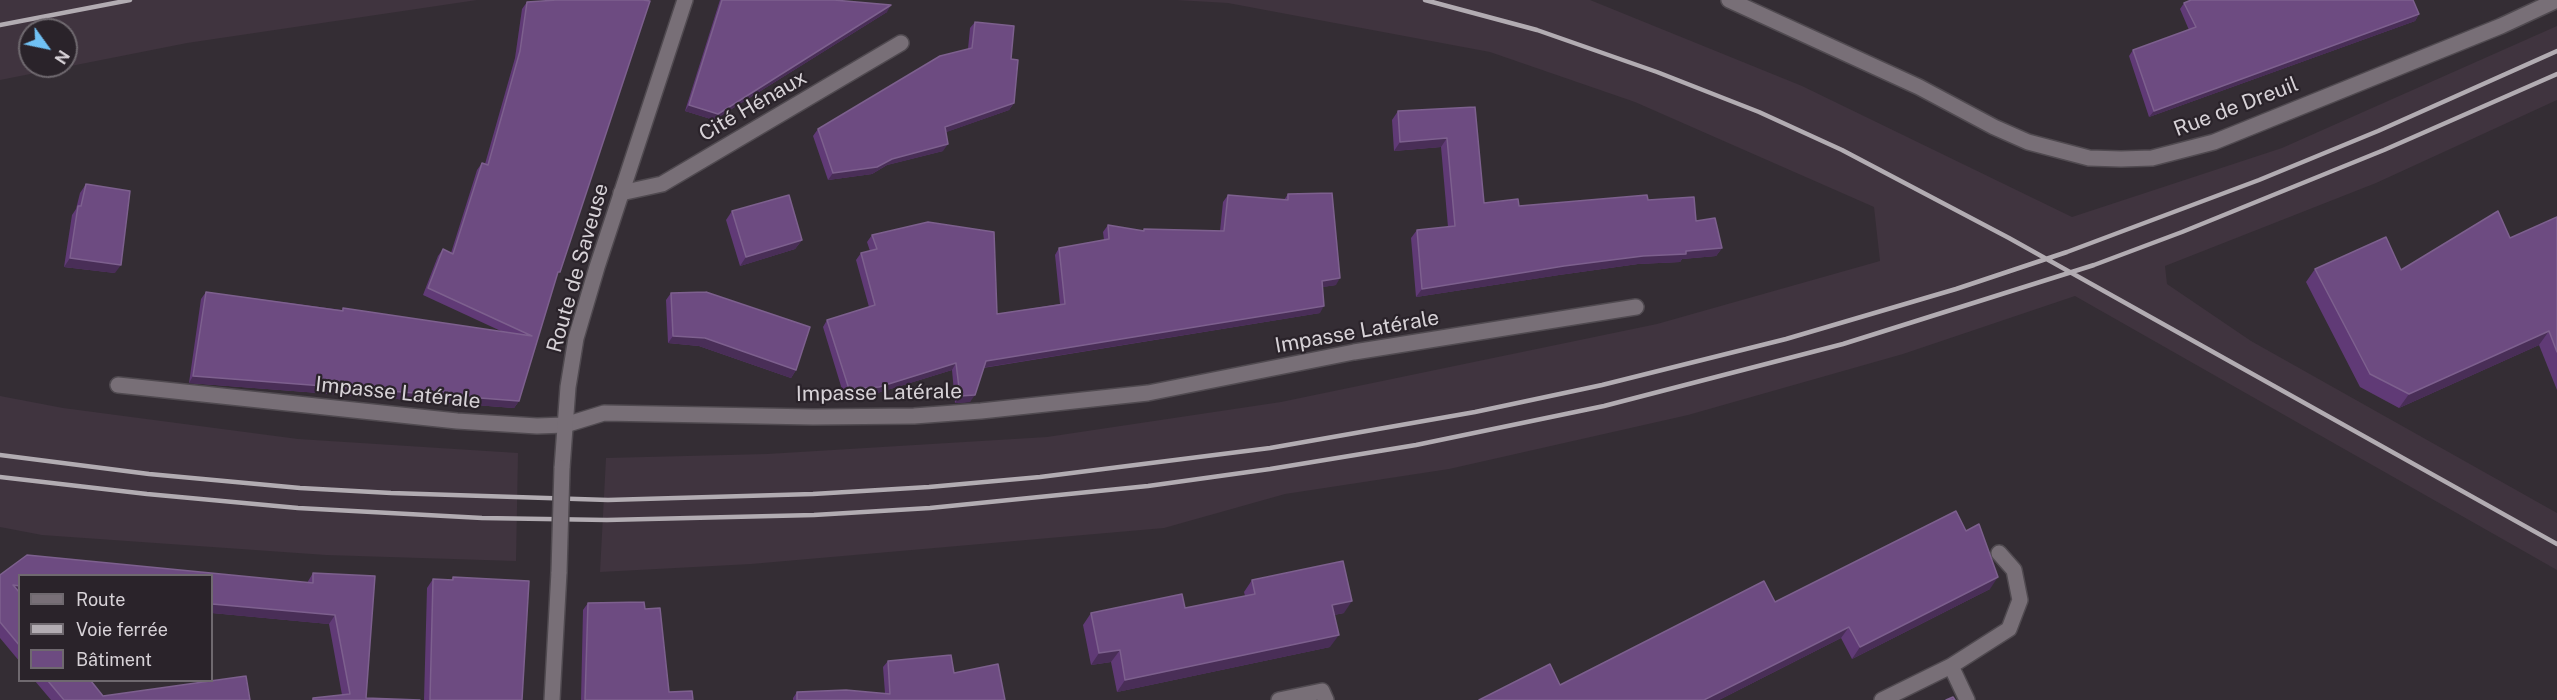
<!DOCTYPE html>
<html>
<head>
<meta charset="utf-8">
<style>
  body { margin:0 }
  #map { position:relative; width:2557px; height:700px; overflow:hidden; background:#342d34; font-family:"Public Sans",sans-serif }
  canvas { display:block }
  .legend { position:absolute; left:18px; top:574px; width:195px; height:108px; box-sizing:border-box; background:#2a232a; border:2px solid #6f696f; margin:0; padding:8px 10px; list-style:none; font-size:18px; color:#d7d2d7 }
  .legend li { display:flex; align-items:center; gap:12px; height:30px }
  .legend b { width:30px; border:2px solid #6f696f }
  .north { position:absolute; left:18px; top:18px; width:60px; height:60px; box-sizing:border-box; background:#2a232a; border:2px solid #6f696f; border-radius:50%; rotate:123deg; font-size:16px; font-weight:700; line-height:24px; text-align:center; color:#d7d2d7 }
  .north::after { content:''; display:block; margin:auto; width:21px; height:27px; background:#70c1f4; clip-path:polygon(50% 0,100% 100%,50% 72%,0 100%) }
</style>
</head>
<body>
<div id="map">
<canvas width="2557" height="700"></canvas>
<ul class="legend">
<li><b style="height:8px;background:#786f77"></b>Route</li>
<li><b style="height:8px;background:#b2acb2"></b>Voie ferrée</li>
<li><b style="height:16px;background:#6d4b81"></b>Bâtiment</li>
</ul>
<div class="north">N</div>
</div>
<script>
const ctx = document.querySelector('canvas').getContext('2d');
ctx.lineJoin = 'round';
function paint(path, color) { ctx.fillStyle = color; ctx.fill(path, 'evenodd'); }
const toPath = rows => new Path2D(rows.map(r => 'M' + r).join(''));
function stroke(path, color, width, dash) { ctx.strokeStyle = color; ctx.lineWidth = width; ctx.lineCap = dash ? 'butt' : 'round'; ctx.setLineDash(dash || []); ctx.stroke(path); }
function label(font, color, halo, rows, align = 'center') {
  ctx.font = font + ' "Public Sans",sans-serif'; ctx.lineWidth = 4.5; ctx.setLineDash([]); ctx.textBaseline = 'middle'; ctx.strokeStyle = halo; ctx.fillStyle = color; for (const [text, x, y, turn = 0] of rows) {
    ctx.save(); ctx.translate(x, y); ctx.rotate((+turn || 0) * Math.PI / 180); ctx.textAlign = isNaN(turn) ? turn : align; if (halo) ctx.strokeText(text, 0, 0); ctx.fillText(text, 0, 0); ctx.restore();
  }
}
paint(toPath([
  [0,0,477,0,187,43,0,80],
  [30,30,66,30,66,66,30,66],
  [1176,0,1590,0,1802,86,2072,217,2282,148,2557,26,2557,100,2376,183,2165,266,2167,284,2251,341,2557,513,2557,570,2075,296,1903,354,1688,415,1449,469,1285,494,1164,528,751,564,600,572,606,458,767,454,1047,437,1281,402,1657,324,1880,261,1874,207,1635,102,1490,52,1228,3],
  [0,396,63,408,298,439,518,453,516,561,326,555,42,535,0,527]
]), '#40343f');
const lane = toPath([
  [1951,666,2009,629,2020,600,2014,570,1999,553],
  [1279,700,1322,691,1326,700],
  [1882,700,1951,666,1967,700]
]);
const street = toPath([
  [1729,0,1919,87,1994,127,2028,142,2089,158,2121,159,2152,158,2214,142,2501,26,2557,0],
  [621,193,662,184,901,43],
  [118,385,457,421,537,426,565,425,604,413,813,417,914,416,981,411,1148,393,1354,352,1636,307]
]);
const secondary = toPath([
  [562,468,568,387,576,338,597,267,685,0],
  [552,700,559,572]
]);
stroke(lane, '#504a50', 18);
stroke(street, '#504a50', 18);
stroke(secondary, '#504a50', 18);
stroke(lane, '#786f77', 15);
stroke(street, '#786f77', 15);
stroke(secondary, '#786f77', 15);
stroke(toPath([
  [1425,0,1537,30,1657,72,1759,112,1842,150,2009,238,2557,544],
  [0,25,130,0],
  [0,455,149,474,300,488,391,493,608,500,813,494,929,487,1040,477,1270,448,1475,412,1602,385,1786,339,1956,289,2067,252,2259,180,2378,131,2557,51],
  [0,477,147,494,298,508,482,518,607,520,814,515,930,508,1148,486,1270,469,1416,445,1604,406,1843,344,2094,265,2182,232,2384,150,2557,74]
]), '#b2acb2', 4.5);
const secondaryBridge = toPath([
  [559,572,562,468]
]);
stroke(secondaryBridge, '#504a50', 18, []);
stroke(secondaryBridge, '#786f77', 15);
paint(toPath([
  [720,0,834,0,887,12,714,120,685,111],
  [527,2,556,278,519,401,514,408,189,383,201,299,206,292,342,310,343,308,503,332,423,295,438,256,443,249,451,253,477,170,482,163,485,164,515,58,522,9],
  [2184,3,2419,14,2415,21,2149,117,2129,56,2133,50,2189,30,2180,9],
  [975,22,1011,59,1014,103,1009,110,946,132,943,151,887,165,872,174,828,180,813,136,818,129,968,49,970,28],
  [1475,107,1484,203,1519,206,1648,200,1696,221,1722,248,1716,256,1682,259,1680,262,1638,264,1559,275,1416,297,1411,238,1417,230,1448,227,1441,147,1394,151,1392,120,1398,111],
  [86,184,115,273,64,267,72,215,76,209,80,193],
  [1288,194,1336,285,1322,287,1320,313,983,368,970,402,955,403,952,370,874,394,844,396,823,327,827,320,869,307,856,260,861,253,870,251,867,242,872,235,997,314,1060,304,1055,255,1059,248,1104,240,1103,232,1108,225,1143,231,1144,229,1220,231,1223,202,1228,195,1284,200],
  [732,211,802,240,795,249,740,266,726,220],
  [2557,217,2557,390,2539,345,2399,408,2360,387,2306,282,2315,269,2401,270,2510,238],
  [671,293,796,370,791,378,699,346,668,343,666,300],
  [27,555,307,583,313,573,375,576,366,698,420,700,312,700,313,698,342,695,329,624,212,613,212,576,20,576,20,662,0,638,0,575],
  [453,577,522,700,424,700,427,588,433,579,451,580],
  [1252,580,1344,613,1334,615,1330,647,1117,692,1111,662,1091,665,1083,625,1091,613,1185,608,1245,596,1244,592],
  [1990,589,1852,659,1841,638,1719,700,1479,700,1560,685,1775,602],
  [588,603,645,609,669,692,693,700,581,700,583,610],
  [888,661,954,673,1005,700,793,700,793,698,797,692,885,693,883,667],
  [35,681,91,681,103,696,250,700,51,700]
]), '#603a76');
paint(toPath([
  [891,5,887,12,714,120,685,111,689,105],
  [2419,14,2415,21,2149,117,2154,111],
  [1014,103,1009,110,941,134,945,127],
  [1447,138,1441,147,1394,151,1400,142],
  [948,144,943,151,887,165,872,174,828,180,833,173],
  [802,240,795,249,740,266,746,257],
  [1722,248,1716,256,1682,259,1680,262,1638,264,1559,275,1416,297,1422,289,1564,266,1643,256],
  [70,258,121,265,115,273,64,267],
  [1340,278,1336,285,1317,288,1322,281],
  [1324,306,1320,313,981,368,986,361],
  [2549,331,2539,345,2399,408,2409,394],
  [673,336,705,338,796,370,791,378,699,346,668,343],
  [956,363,952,370,874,394,844,396,849,389],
  [193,376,519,401,514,408,189,383],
  [975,395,970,402,955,403,960,396],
  [1998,577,1990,589,1852,659,1860,647],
  [13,585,20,586,20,595],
  [1352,601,1344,613,1324,617,1332,605],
  [212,604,335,615,329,624,212,613],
  [1849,627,1841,638,1719,700,1704,700],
  [1339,635,1330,647,1117,692,1125,680],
  [1120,650,1111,662,1091,665,1099,653]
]), '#492e57');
const building = toPath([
  [557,0,643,0,650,1,560,272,558,272,519,401,193,376,206,292,343,311,343,308,532,336,428,288,443,249,453,254,482,163,488,165,520,51,527,2,557,0],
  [722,0,834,0,891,5,718,114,689,105,722,0],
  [2191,0,2413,0,2419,14,2154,111,2133,50,2196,27,2184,3,2191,0],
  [975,22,1014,26,1011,59,1018,60,1014,103,945,127,948,144,892,159,877,167,833,173,818,129,940,56,972,48,975,22],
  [1475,107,1484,203,1518,199,1519,206,1647,195,1648,200,1694,197,1696,221,1715,218,1722,248,1686,251,1686,254,1643,256,1564,266,1422,289,1417,230,1455,226,1447,138,1400,142,1398,111,1475,107],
  [86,184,130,191,121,265,70,258,78,206,81,206,86,184],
  [1332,193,1340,278,1322,281,1324,306,986,361,975,395,960,396,956,363,879,387,849,389,827,320,875,305,861,253,877,249,872,235,928,222,994,232,997,314,1065,304,1059,248,1109,239,1108,225,1144,231,1144,229,1224,231,1228,195,1288,200,1288,194,1332,193],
  [789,195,802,240,746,257,732,211,789,195],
  [2498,211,2510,238,2557,217,2557,352,2549,331,2409,394,2370,374,2315,269,2386,237,2401,270,2498,211],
  [706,292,810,327,796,370,705,338,673,336,671,293,706,292],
  [1956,511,1966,531,1979,524,1998,577,1860,647,1849,627,1704,700,1479,700,1550,664,1560,685,1764,581,1775,602,1956,511],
  [27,555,313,583,313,573,375,576,366,698,420,700,313,700,313,698,350,694,335,615,212,604,212,576,20,576,20,586,13,585,20,593,20,646,0,622,0,575,27,555],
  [1343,561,1352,601,1332,605,1339,635,1125,680,1120,650,1099,653,1091,613,1182,594,1185,608,1255,594,1252,580,1343,561],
  [453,577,529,581,522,700,430,700,433,579,453,580,453,577],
  [644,602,645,609,660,608,669,692,692,691,693,700,585,700,588,603,644,602],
  [951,655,954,673,998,664,1005,700,797,700,797,692,846,690,890,694,888,661,951,655],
  [246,676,250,700,64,700,48,681,91,681,103,696,246,676],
  [1953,697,1955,700,1946,700,1953,697]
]);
paint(building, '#6d4b81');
stroke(building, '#7d608e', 1.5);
label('21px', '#d7d2d7', '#2a232a', [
  ["Cité Hénaux",753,106,-30],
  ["Rue de Dreuil",2236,107,-21],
  ["Route de Saveuse",578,268,-74],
  ["Impasse Latérale",1357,332,-10],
  ["Impasse Latérale",398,393,6],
  ["Impasse Latérale",879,393,-1]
]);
</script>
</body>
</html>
